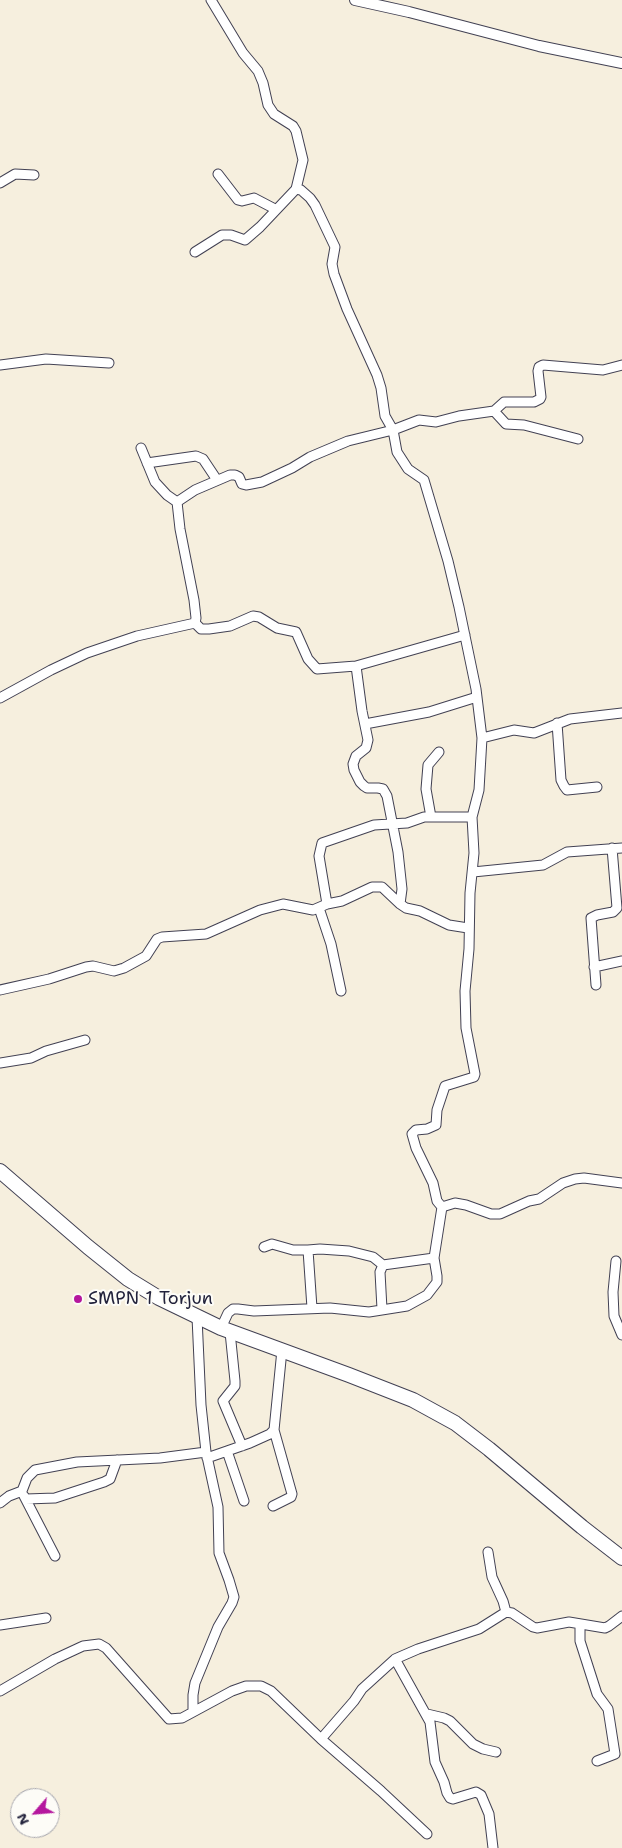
<!DOCTYPE html>
<html>
<head>
<meta charset="utf-8">
<style>
  body { margin:0 }
  #map { position:relative; width:622px; height:1848px; overflow:hidden; background:#f6efde; font-family:"Shantell Sans",sans-serif }
  canvas { display:block }
  .north { position:absolute; left:10px; top:1788px; width:50px; height:50px; box-sizing:border-box; background:#fdfcf7; border:1px solid #a5a5ac; border-radius:50%; rotate:243deg; font-size:14px; font-weight:700; line-height:20px; text-align:center; color:#22223b }
  .north::after { content:''; display:block; margin:auto; width:18px; height:22px; background:#b5179e; clip-path:polygon(50% 0,100% 100%,50% 72%,0 100%) }
</style>
</head>
<body>
<div id="map">
<canvas width="622" height="1848"></canvas>
<div class="north">N</div>
</div>
<script>
const ctx = document.querySelector('canvas').getContext('2d');
ctx.lineJoin = 'round';
const toPath = rows => new Path2D(rows.map(r => 'M' + r).join(''));
function stroke(path, color, width, dash) { ctx.strokeStyle = color; ctx.lineWidth = width; ctx.lineCap = dash ? 'butt' : 'round'; ctx.setLineDash(dash || []); ctx.stroke(path); }
function label(font, color, halo, rows, align = 'center') {
  ctx.font = font + ' "Shantell Sans",sans-serif'; ctx.lineWidth = 4; ctx.setLineDash([]); ctx.textBaseline = 'middle'; ctx.strokeStyle = halo; ctx.fillStyle = color; for (const [text, x, y, turn = 0] of rows) {
    ctx.save(); ctx.translate(x, y); ctx.rotate((+turn || 0) * Math.PI / 180); ctx.textAlign = isNaN(turn) ? turn : align; if (halo) ctx.strokeText(text, 0, 0); ctx.fillText(text, 0, 0); ctx.restore();
  }
}
const minor = toPath([
  [211,0,243,53,258,71,263,83,268,105,274,114,293,126,296,131,303,160,296,189,301,190,310,198,315,205,335,247,332,264,334,274,347,309,377,375,381,388,385,416,393,430,397,452,408,469,424,480,448,561,459,607,476,689,482,738,479,790,472,817,474,853,470,893,469,949,465,991,466,1028,475,1074,474,1077,445,1086,437,1110,436,1125,427,1129,416,1130,412,1134,416,1148,433,1183,437,1201,442,1207,434,1258,437,1276,437,1282,427,1295,407,1306,369,1312,330,1308,254,1311,238,1309,233,1309,228,1313,221,1328],
  [218,174,238,200,242,201,254,198,275,209],
  [0,183,15,174,34,175],
  [195,252,222,235,231,235,245,240,260,227,296,189],
  [0,365,46,359,109,363],
  [494,411,506,424,524,425,578,439],
  [141,448,155,482,167,495,177,502],
  [147,463,196,456,203,459,217,480],
  [195,623,201,629,209,629,230,626,253,616,259,617,277,628,296,632,308,659,317,669,356,666],
  [0,698,51,670,87,653,137,636,195,623,196,618,194,600,180,529,177,502,195,490,230,475,235,475,239,477,242,484,246,485,262,482,292,468,310,457,348,441,393,430,419,420,436,422,459,416,494,411,504,402,534,402,540,399,541,397,538,371,539,367,543,365,603,370,622,365],
  [557,723,561,780,564,786,567,790,597,787],
  [365,724,429,712,477,697],
  [482,738,514,730,534,733,570,719,622,713],
  [431,817,426,789,428,765,439,752],
  [473,872,543,865,567,852,622,848],
  [327,904,319,856,322,843,374,825,407,823,424,817,472,817],
  [400,904,402,889,398,852,387,796,383,789,378,788,367,788,364,786,360,782,354,770,353,764,356,756,366,748,368,740,362,711,356,666,465,635],
  [319,908,331,944,341,991],
  [594,967,622,961],
  [596,985,591,918,597,915,613,912,617,908,612,848],
  [0,990,49,979,86,967,93,966,114,971,124,968,146,956,157,939,162,937,206,934,260,910,283,904,313,910,327,904,342,901,372,887,382,887,400,904,406,908,420,911,449,925,468,928],
  [0,1063,31,1058,46,1051,85,1040],
  [442,1207,455,1203,466,1205,491,1214,500,1214,529,1201,539,1199,563,1183,575,1179,584,1178,622,1183],
  [264,1247,272,1244,293,1250,308,1250,312,1308],
  [308,1250,320,1249,349,1251,373,1257,383,1265],
  [616,1261,613,1292,614,1316,622,1335],
  [382,1309,380,1272,383,1265,434,1258],
  [230,1332,235,1381,235,1386,223,1401,242,1446],
  [227,1451,244,1501],
  [207,1458,250,1443,270,1434,274,1430,282,1350],
  [24,1496,55,1556],
  [26,1499,55,1498,104,1482,110,1479,117,1460],
  [0,1503,9,1496,22,1491,27,1478,35,1470,77,1462,160,1458,206,1452],
  [273,1506,291,1497,292,1494,274,1430],
  [488,1552,492,1577,503,1601,506,1612],
  [0,1625,46,1618],
  [580,1625,580,1641,597,1694,608,1709,615,1754,597,1761],
  [395,1659,430,1722,435,1762,444,1782,447,1793,450,1798,453,1799,476,1792,481,1795,489,1814,493,1848],
  [0,1691,55,1659,83,1646,99,1644,106,1648,169,1719,182,1718,232,1691,246,1686,261,1686,271,1691,321,1739,354,1701,362,1689,395,1659,418,1649,479,1629,506,1612,512,1613,533,1627,537,1628,569,1622,605,1628,609,1626,622,1616],
  [193,1711,193,1695,195,1683,218,1627,232,1603,234,1597,229,1580,219,1553,218,1507,206,1452,201,1405,197,1317],
  [427,1714,444,1718,450,1721,473,1744,483,1749,496,1752],
  [321,1739,381,1791,427,1834]
]);
const tertiary = toPath([
  [355,0,409,12,539,46,622,63]
]);
const primary = toPath([
  [0,1171,88,1247,128,1279,159,1298,221,1328,349,1375,413,1400,455,1423,489,1449,582,1527,622,1558]
]);
stroke(minor, '#424153', 11);
stroke(tertiary, '#424153', 12);
stroke(primary, '#424153', 16);
stroke(minor, '#fff', 9);
stroke(tertiary, '#fff', 10);
stroke(primary, '#fff', 14);
for (const [x, y, r, color] of [
  [78,1299,5,"#b5179e"]
]) { const dot = new Path2D(); dot.arc(x, y, r, 0, 2 * Math.PI); ctx.fillStyle = color; ctx.fill(dot); stroke(dot, '#fdfcf7', 2); }
label('18px', '#22223b', '#fdfcf7', [
  ["SMPN 1 Torjun",88,1299]
], 'left');
</script>
</body>
</html>
